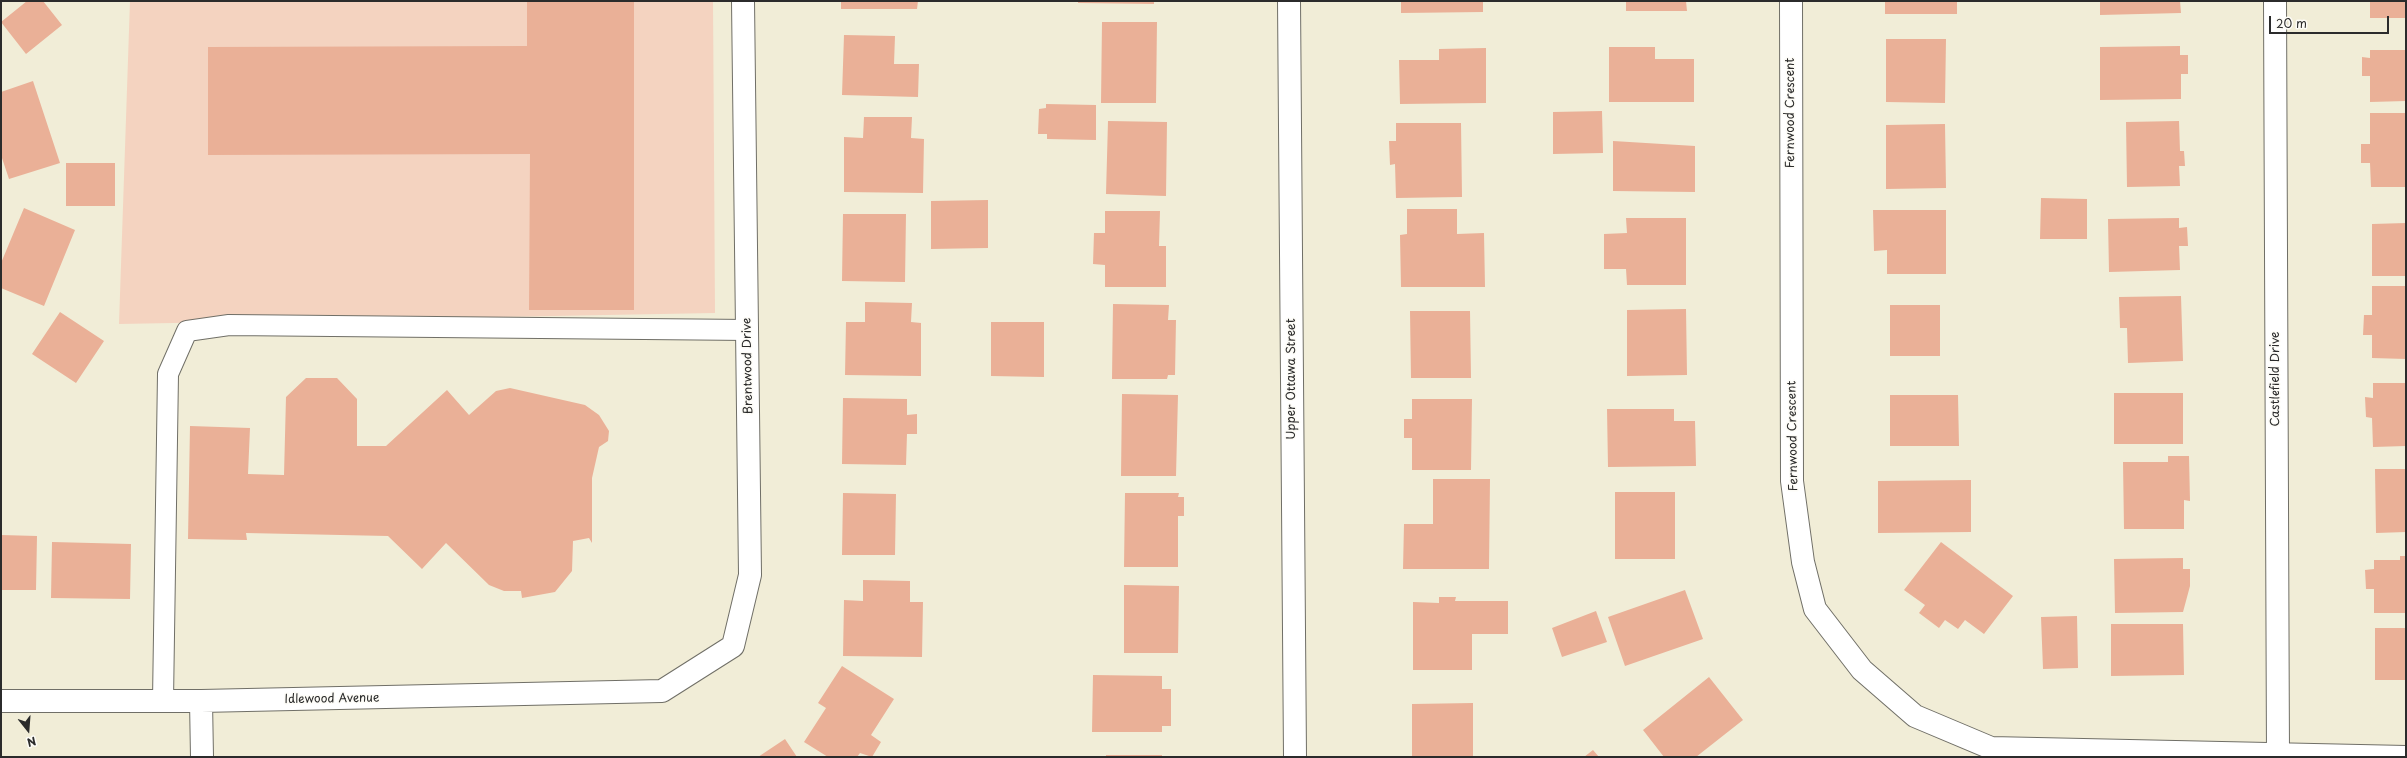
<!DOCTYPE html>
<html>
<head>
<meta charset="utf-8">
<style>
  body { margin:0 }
  #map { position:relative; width:2407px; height:758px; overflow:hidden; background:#f1edd7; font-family:"Playpen Sans",sans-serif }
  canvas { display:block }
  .frame { position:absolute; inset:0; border:2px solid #2b2b2b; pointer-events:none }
  .north { position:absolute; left:8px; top:710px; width:40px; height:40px; -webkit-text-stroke:3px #fdfcf7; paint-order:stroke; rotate:163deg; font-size:11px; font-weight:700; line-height:16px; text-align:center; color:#2b2b2b }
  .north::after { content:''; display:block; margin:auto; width:14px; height:18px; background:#2b2b2b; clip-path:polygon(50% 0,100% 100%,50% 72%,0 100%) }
  .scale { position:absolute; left:2269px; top:16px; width:120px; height:18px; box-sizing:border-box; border:2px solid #2b2b2b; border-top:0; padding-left:5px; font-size:12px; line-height:14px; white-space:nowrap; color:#2b2b2b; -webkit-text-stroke:3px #fdfcf7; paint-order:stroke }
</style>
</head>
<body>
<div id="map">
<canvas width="2407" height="758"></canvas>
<div class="frame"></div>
<div class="north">N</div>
<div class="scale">20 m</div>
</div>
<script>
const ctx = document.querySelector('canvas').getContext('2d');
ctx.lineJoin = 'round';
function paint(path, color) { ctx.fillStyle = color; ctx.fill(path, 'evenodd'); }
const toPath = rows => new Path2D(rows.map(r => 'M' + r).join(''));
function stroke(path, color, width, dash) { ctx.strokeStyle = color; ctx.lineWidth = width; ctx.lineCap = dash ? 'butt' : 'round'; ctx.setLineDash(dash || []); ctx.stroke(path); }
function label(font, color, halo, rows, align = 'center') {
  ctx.font = font + ' "Playpen Sans",sans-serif'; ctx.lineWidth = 3; ctx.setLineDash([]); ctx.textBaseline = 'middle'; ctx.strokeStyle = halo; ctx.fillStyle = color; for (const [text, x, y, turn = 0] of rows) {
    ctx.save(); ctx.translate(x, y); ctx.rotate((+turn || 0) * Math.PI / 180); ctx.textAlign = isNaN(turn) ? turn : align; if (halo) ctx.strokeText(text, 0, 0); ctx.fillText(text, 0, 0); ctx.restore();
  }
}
paint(toPath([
  [130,1,713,1,715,313,119,324]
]), '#f4d3c0');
paint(toPath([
  [27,1,43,1,62,25,26,54,1,22],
  [527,1,634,1,634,310,529,310,530,154,208,155,208,47,527,46],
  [841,1,918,1,917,9,841,9],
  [1078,1,1154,1,1154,4,1078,3],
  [1401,1,1483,1,1483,12,1401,13],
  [1626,1,1686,1,1687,11,1626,11],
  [1885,1,1957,1,1957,14,1885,14],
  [2100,1,2180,1,2181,13,2100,15],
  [2370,1,2406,1,2406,18,2370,18],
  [1102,22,1157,22,1156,103,1101,103],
  [844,35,895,36,894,64,919,64,918,97,842,95],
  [1886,39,1946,39,1945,103,1886,102],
  [2180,46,2180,55,2188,55,2188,74,2181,74,2181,99,2100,100,2100,47],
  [1609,47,1655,47,1655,59,1694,59,1694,102,1609,102],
  [1486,48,1486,103,1400,104,1399,60,1439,60,1439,49],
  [2370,50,2406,50,2406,101,2370,102,2370,76,2362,76,2362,57,2370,58],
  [33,81,60,163,9,179,1,155,1,92],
  [1046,104,1096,105,1096,140,1047,139,1047,134,1038,134,1039,109,1046,108],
  [1602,111,1603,153,1553,154,1553,112],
  [2370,113,2406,113,2406,187,2371,187,2370,163,2361,163,2361,144,2370,144],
  [864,117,912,117,911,138,924,139,923,193,844,192,844,137,863,138],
  [1108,121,1167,122,1166,196,1106,194],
  [2179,121,2180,151,2184,151,2185,166,2179,166,2180,186,2127,187,2126,122],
  [1396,123,1461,123,1462,197,1396,198,1395,164,1390,165,1389,141,1396,141],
  [1945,124,1946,188,1886,189,1886,125],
  [1613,141,1695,146,1695,192,1613,191],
  [66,163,115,163,115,206,66,206],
  [2041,198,2087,199,2087,239,2040,239],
  [988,200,988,248,931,249,931,201],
  [24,208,75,230,44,306,1,288,1,263],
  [1407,209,1457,209,1457,234,1484,233,1485,287,1401,287,1400,235,1407,234],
  [1873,210,1946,210,1946,274,1887,274,1887,250,1874,251],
  [1105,211,1160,211,1159,246,1166,246,1166,287,1105,287,1105,265,1093,264,1094,233,1105,233],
  [843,214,906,214,905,282,842,281],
  [1626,218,1686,218,1686,285,1627,285,1626,269,1604,269,1604,234,1627,233],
  [2179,218,2179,228,2187,227,2188,246,2179,246,2180,270,2109,272,2108,219],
  [2406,223,2406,276,2372,276,2372,224],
  [2372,286,2406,286,2406,359,2372,358,2372,335,2363,335,2364,315,2372,315],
  [2181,296,2183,361,2128,363,2127,328,2120,328,2119,297],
  [865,302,912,303,911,322,921,323,921,376,845,375,846,322,865,322],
  [1113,304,1169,305,1168,320,1176,320,1175,375,1168,375,1167,379,1112,379],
  [1890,305,1940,305,1940,356,1890,356],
  [1686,309,1687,375,1627,376,1627,310],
  [1410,311,1470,311,1471,378,1411,378],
  [60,312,104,341,76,383,32,354],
  [991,322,1044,322,1044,377,991,376],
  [306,378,337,378,357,399,357,446,386,446,447,390,469,415,496,391,510,388,585,405,599,415,609,431,608,441,599,447,592,478,592,543,589,538,573,541,572,571,555,592,522,598,521,591,504,591,489,585,446,543,422,569,388,536,246,533,247,540,188,539,190,426,250,428,248,474,284,475,286,397],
  [2373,383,2406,383,2406,446,2373,447,2372,418,2366,417,2365,397,2373,398],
  [2114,393,2183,393,2183,444,2114,444],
  [1122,394,1178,395,1176,476,1121,476],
  [1890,395,1958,395,1959,446,1890,446],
  [843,398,907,399,907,415,917,414,917,434,907,434,906,465,842,464],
  [1412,399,1472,399,1471,470,1412,470,1412,438,1404,438,1404,419,1412,419],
  [1607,409,1674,409,1674,421,1695,421,1696,466,1608,467],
  [2168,456,2189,456,2190,501,2184,500,2184,529,2124,529,2123,462,2168,462],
  [2375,469,2406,469,2406,532,2376,533],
  [1433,479,1490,479,1489,569,1403,569,1404,524,1433,524],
  [1971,480,1971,532,1878,533,1878,481],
  [1615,492,1675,492,1675,559,1615,559],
  [843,493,896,494,895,555,842,555],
  [1125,493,1179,493,1178,497,1184,497,1184,516,1178,516,1178,567,1124,567],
  [1,535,37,536,36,590,1,590],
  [52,542,131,544,130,599,51,598],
  [1941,542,2013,596,1984,634,1965,620,1958,629,1945,620,1939,628,1919,613,1925,605,1904,590],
  [2400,556,2406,556,2406,613,2374,613,2374,589,2366,589,2365,570,2374,569,2374,560,2400,560],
  [2183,558,2183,569,2190,569,2190,586,2183,612,2115,613,2114,559],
  [863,580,910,581,910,602,923,602,922,657,843,656,844,600,863,601],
  [1124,585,1179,586,1178,653,1124,653],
  [1685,590,1703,639,1625,666,1608,617],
  [1439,597,1456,597,1455,601,1508,601,1508,634,1472,634,1472,670,1413,670,1413,602,1439,603],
  [1596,611,1607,642,1562,657,1552,628],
  [2077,616,2078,668,2043,669,2041,617],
  [2111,624,2183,624,2184,675,2111,676],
  [2375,628,2406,628,2406,680,2375,680],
  [842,666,894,699,871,735,881,742,872,757,860,753,857,757,828,757,804,742,826,708,818,703],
  [1093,675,1162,676,1162,689,1171,689,1171,726,1162,726,1162,732,1092,732],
  [1709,677,1743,720,1696,757,1664,757,1643,730],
  [1473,703,1473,757,1412,757,1412,704],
  [785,739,797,757,758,757],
  [1593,750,1599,757,1584,757],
  [1106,755,1162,755,1162,757,1106,757]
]), '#eab097');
const lane = toPath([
  [163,700,168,374,187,331,229,325,748,330]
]);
const street = toPath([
  [1791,1,1792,481,1803,562,1815,609,1862,670,1915,716,1991,748,2406,757],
  [2275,1,2278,757],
  [1,701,201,701,662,691,733,646,750,575,743,1],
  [201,701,202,757]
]);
const secondary = toPath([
  [1289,1,1295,757]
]);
stroke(lane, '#706f67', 22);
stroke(street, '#706f67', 24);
stroke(secondary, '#706f67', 24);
stroke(lane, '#fff', 20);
stroke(street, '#fff', 22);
stroke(secondary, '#fff', 22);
label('12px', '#2b2b2b', '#fdfcf7', [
  ["Fernwood Crescent",1791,113,-90],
  ["Brentwood Drive",748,366,-91],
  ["Upper Ottawa Street",1292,379,-90],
  ["Castlefield Drive",2276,379,-90],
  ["Fernwood Crescent",1793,436,-91],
  ["Idlewood Avenue",332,699,-1]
]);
</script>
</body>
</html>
